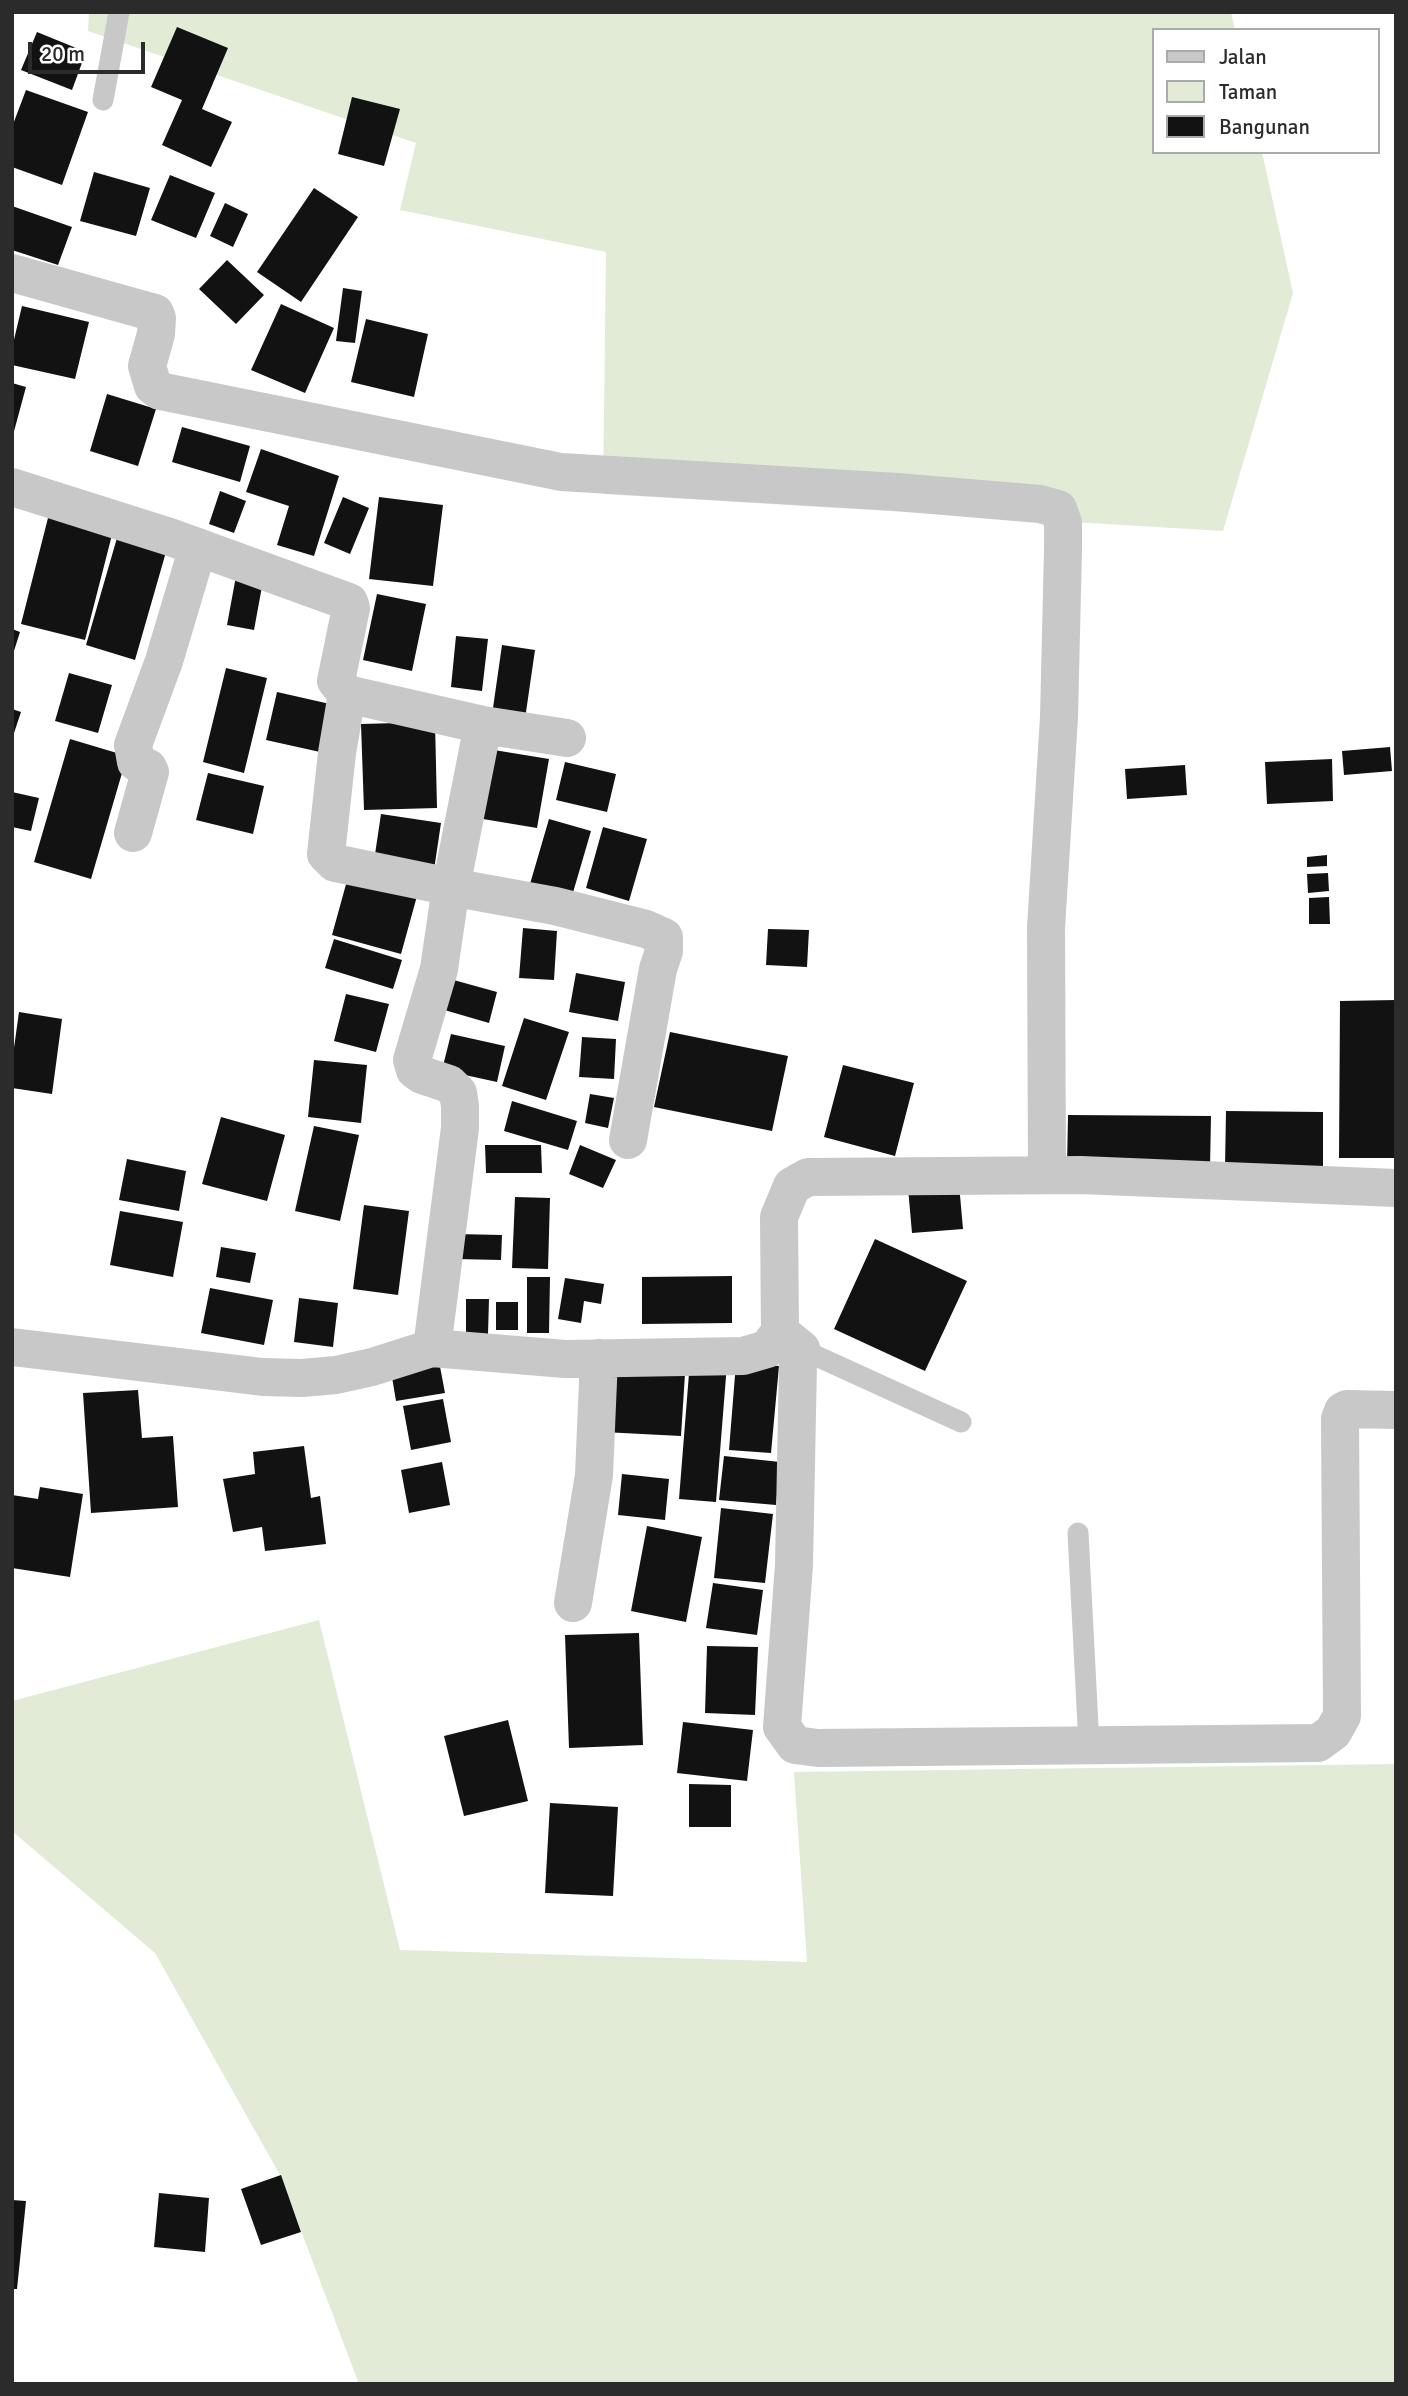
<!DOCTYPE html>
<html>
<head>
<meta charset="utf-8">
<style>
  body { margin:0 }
  #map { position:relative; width:1408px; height:2396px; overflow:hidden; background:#fff; font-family:Signika,sans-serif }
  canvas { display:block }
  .frame { position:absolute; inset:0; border:14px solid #2b2b2b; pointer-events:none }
  .legend { position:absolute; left:1152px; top:28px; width:228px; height:126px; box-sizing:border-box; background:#fff; border:2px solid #aaa; margin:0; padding:9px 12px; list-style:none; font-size:21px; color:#2b2b2b }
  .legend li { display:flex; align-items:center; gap:14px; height:35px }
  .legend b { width:35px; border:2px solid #aaa }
  .scale { position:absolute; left:28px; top:42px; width:117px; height:32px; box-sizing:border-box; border:4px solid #2b2b2b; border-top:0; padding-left:9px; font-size:21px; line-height:24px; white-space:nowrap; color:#2b2b2b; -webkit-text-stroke:5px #fff; paint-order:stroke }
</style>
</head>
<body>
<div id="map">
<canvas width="1408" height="2396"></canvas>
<div class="frame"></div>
<ul class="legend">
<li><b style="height:9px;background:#c8c8c8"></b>Jalan</li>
<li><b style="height:19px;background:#e1ebd6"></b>Taman</li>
<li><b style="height:19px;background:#121212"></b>Bangunan</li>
</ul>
<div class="scale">20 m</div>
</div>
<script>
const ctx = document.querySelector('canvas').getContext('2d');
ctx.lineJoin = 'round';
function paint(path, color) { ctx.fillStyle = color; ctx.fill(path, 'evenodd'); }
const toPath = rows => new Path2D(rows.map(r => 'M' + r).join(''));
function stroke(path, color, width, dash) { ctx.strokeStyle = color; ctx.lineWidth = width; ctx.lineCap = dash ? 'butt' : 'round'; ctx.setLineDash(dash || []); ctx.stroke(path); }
paint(toPath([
  [89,12,1231,12,1235,30,1154,30,1154,152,1262,152,1293,293,1223,531,603,494,606,252,400,210,416,143,88,31],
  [319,1620,400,1950,807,1962,794,1772,1396,1764,1396,2384,359,2384,280,2175,155,1953,12,1831,12,1701]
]), '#e1ebd6');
paint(toPath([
  [177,27,228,48,202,109,232,122,211,167,162,145,182,100,151,87],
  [37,32,86,52,72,90,21,70],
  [26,90,88,112,62,185,12,167,12,127],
  [352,97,400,109,384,166,338,154],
  [94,172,150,188,136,236,80,221],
  [170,175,215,193,196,238,151,220],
  [314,188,358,217,301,302,257,272],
  [225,203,248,214,233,247,210,236],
  [12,206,72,227,58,265,12,250],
  [227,260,264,295,236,324,199,289],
  [343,288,362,291,355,343,336,341],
  [281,304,334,328,305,393,251,370],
  [22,306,89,322,75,379,12,365,12,348],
  [366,319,428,334,414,397,351,382],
  [12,383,26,387,13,435,12,435],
  [107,394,156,409,138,466,90,451],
  [182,427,250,446,240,482,172,462],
  [261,449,339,476,314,556,277,545,289,506,246,492],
  [220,491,246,501,234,533,209,524],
  [343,497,369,508,350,554,324,543],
  [379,497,443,505,433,586,369,579],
  [49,514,113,531,85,640,21,624],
  [119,531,168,545,135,660,86,645],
  [236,576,263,581,254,630,227,625],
  [377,594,426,604,412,671,363,660],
  [12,629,20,632,13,654,12,654],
  [456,636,488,639,482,691,451,687],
  [502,645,535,650,525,719,492,715],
  [226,668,267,678,244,773,203,762],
  [69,673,112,685,98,733,55,721],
  [277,692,330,704,320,752,266,740],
  [12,709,21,712,13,736,12,736],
  [435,722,437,808,364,810,361,724],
  [70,739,127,756,91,879,34,862],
  [1390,747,1392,771,1344,775,1342,751],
  [494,750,549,759,537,828,483,819],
  [1332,759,1333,801,1267,804,1265,762],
  [565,762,616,774,607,812,556,800],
  [1185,765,1187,795,1127,799,1125,769],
  [208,773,264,786,253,834,196,820],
  [12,792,39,798,31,831,12,827],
  [381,814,441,823,434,870,374,861],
  [549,819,591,831,572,896,530,884],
  [603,827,647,839,629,901,586,888],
  [1327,855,1327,866,1307,867,1307,857],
  [1328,873,1329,891,1308,893,1307,874],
  [348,877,417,896,401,954,332,935],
  [1329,897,1330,924,1309,924,1309,898],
  [523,928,557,931,554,980,519,978],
  [768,929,809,930,807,967,766,965],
  [334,939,402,960,393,989,325,968],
  [576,973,625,982,618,1021,569,1012],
  [450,979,497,992,489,1023,441,1009],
  [346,994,389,1004,376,1052,334,1041],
  [1396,1000,1396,1158,1339,1158,1340,1001],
  [19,1012,62,1019,52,1094,12,1088,12,1062],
  [524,1018,569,1032,546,1100,502,1086],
  [670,1032,788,1056,772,1131,654,1107],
  [451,1034,505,1046,497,1082,442,1070],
  [582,1037,616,1039,614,1079,579,1077],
  [314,1060,367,1065,361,1123,308,1117],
  [843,1065,914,1083,895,1156,824,1137],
  [590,1094,614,1098,608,1128,585,1123],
  [512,1101,577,1121,568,1150,504,1131],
  [1226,1111,1323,1112,1323,1168,1225,1167],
  [1068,1115,1211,1116,1210,1168,1067,1167],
  [221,1117,285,1135,267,1201,202,1184],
  [314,1126,359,1135,340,1221,295,1211],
  [485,1145,541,1145,542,1173,486,1173],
  [580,1145,616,1160,603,1188,569,1174],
  [127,1159,186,1171,179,1211,119,1200],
  [959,1184,963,1229,912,1233,908,1188],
  [515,1197,550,1198,548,1269,512,1268],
  [364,1205,409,1211,398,1295,353,1289],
  [120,1211,183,1222,173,1277,110,1265],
  [455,1234,502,1235,501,1260,455,1259],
  [875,1239,967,1281,925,1371,834,1329],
  [221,1247,256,1253,250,1283,216,1277],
  [732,1276,732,1323,642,1324,642,1277],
  [527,1277,550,1277,549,1333,527,1333],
  [565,1278,604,1284,601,1304,584,1301,581,1323,558,1319],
  [210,1288,273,1300,264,1345,201,1333],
  [299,1298,338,1303,333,1347,294,1342],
  [466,1299,489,1299,488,1334,466,1333],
  [496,1302,518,1302,518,1330,496,1330],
  [438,1356,445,1393,396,1401,390,1365],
  [690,1361,727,1364,716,1502,679,1499],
  [736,1363,779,1366,771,1453,729,1450],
  [607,1369,685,1374,681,1436,603,1432],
  [138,1390,142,1438,173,1436,178,1507,91,1513,83,1393],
  [443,1399,451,1442,411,1450,403,1406],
  [304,1446,311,1498,320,1496,326,1544,265,1551,262,1527,233,1532,223,1479,255,1474,253,1452],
  [724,1456,780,1462,776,1505,719,1500],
  [442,1462,450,1505,409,1513,401,1470],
  [622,1474,669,1479,665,1520,618,1515],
  [40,1487,83,1494,70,1577,12,1568,12,1495,38,1499],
  [721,1508,773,1514,765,1583,714,1578],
  [647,1526,702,1537,686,1622,631,1611],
  [713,1583,763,1590,757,1635,706,1628],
  [639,1633,643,1745,569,1748,565,1635],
  [707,1646,758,1647,755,1715,705,1713],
  [508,1720,528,1801,464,1816,444,1736],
  [683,1722,753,1730,747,1781,677,1773],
  [689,1784,731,1785,731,1827,689,1827],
  [550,1803,618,1807,613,1896,545,1893],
  [281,2175,301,2232,261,2245,241,2189],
  [159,2193,209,2198,205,2252,154,2247],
  [12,2200,26,2201,17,2289,12,2289]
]), '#121212');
stroke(toPath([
  [103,100,119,12],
  [801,1349,961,1422],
  [1078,1533,1089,1745]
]), '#c8c8c8', 21);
stroke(toPath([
  [12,273,155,313,157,318,156,334,147,366,153,386,160,391,561,472,897,492,1040,504,1058,509,1063,523,1063,549,1059,717,1046,928,1047,1175],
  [12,487,170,537,349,602,351,608,336,681,347,694,483,725,567,738],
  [347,694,337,753,326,854,335,863,451,887,555,906,646,929,664,937,664,951,658,969,628,1140],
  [133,833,150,772,148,768,136,762,133,745,164,661,198,547],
  [780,1332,801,1349,798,1363,794,1565,782,1727,795,1745,818,1748,1318,1743,1333,1732,1342,1716,1340,1419,1343,1411,1347,1409,1396,1410],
  [12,1347,263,1377,302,1378,336,1375,372,1367,432,1348,565,1359,743,1356,767,1349,780,1332,779,1217,792,1186,808,1177,1081,1175,1396,1188],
  [432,1348,460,1128,460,1106,458,1093,449,1084,422,1075,415,1070,412,1060,439,969,451,887,483,725],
  [573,1603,594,1475,599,1358]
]), '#c8c8c8', 38);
</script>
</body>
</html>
